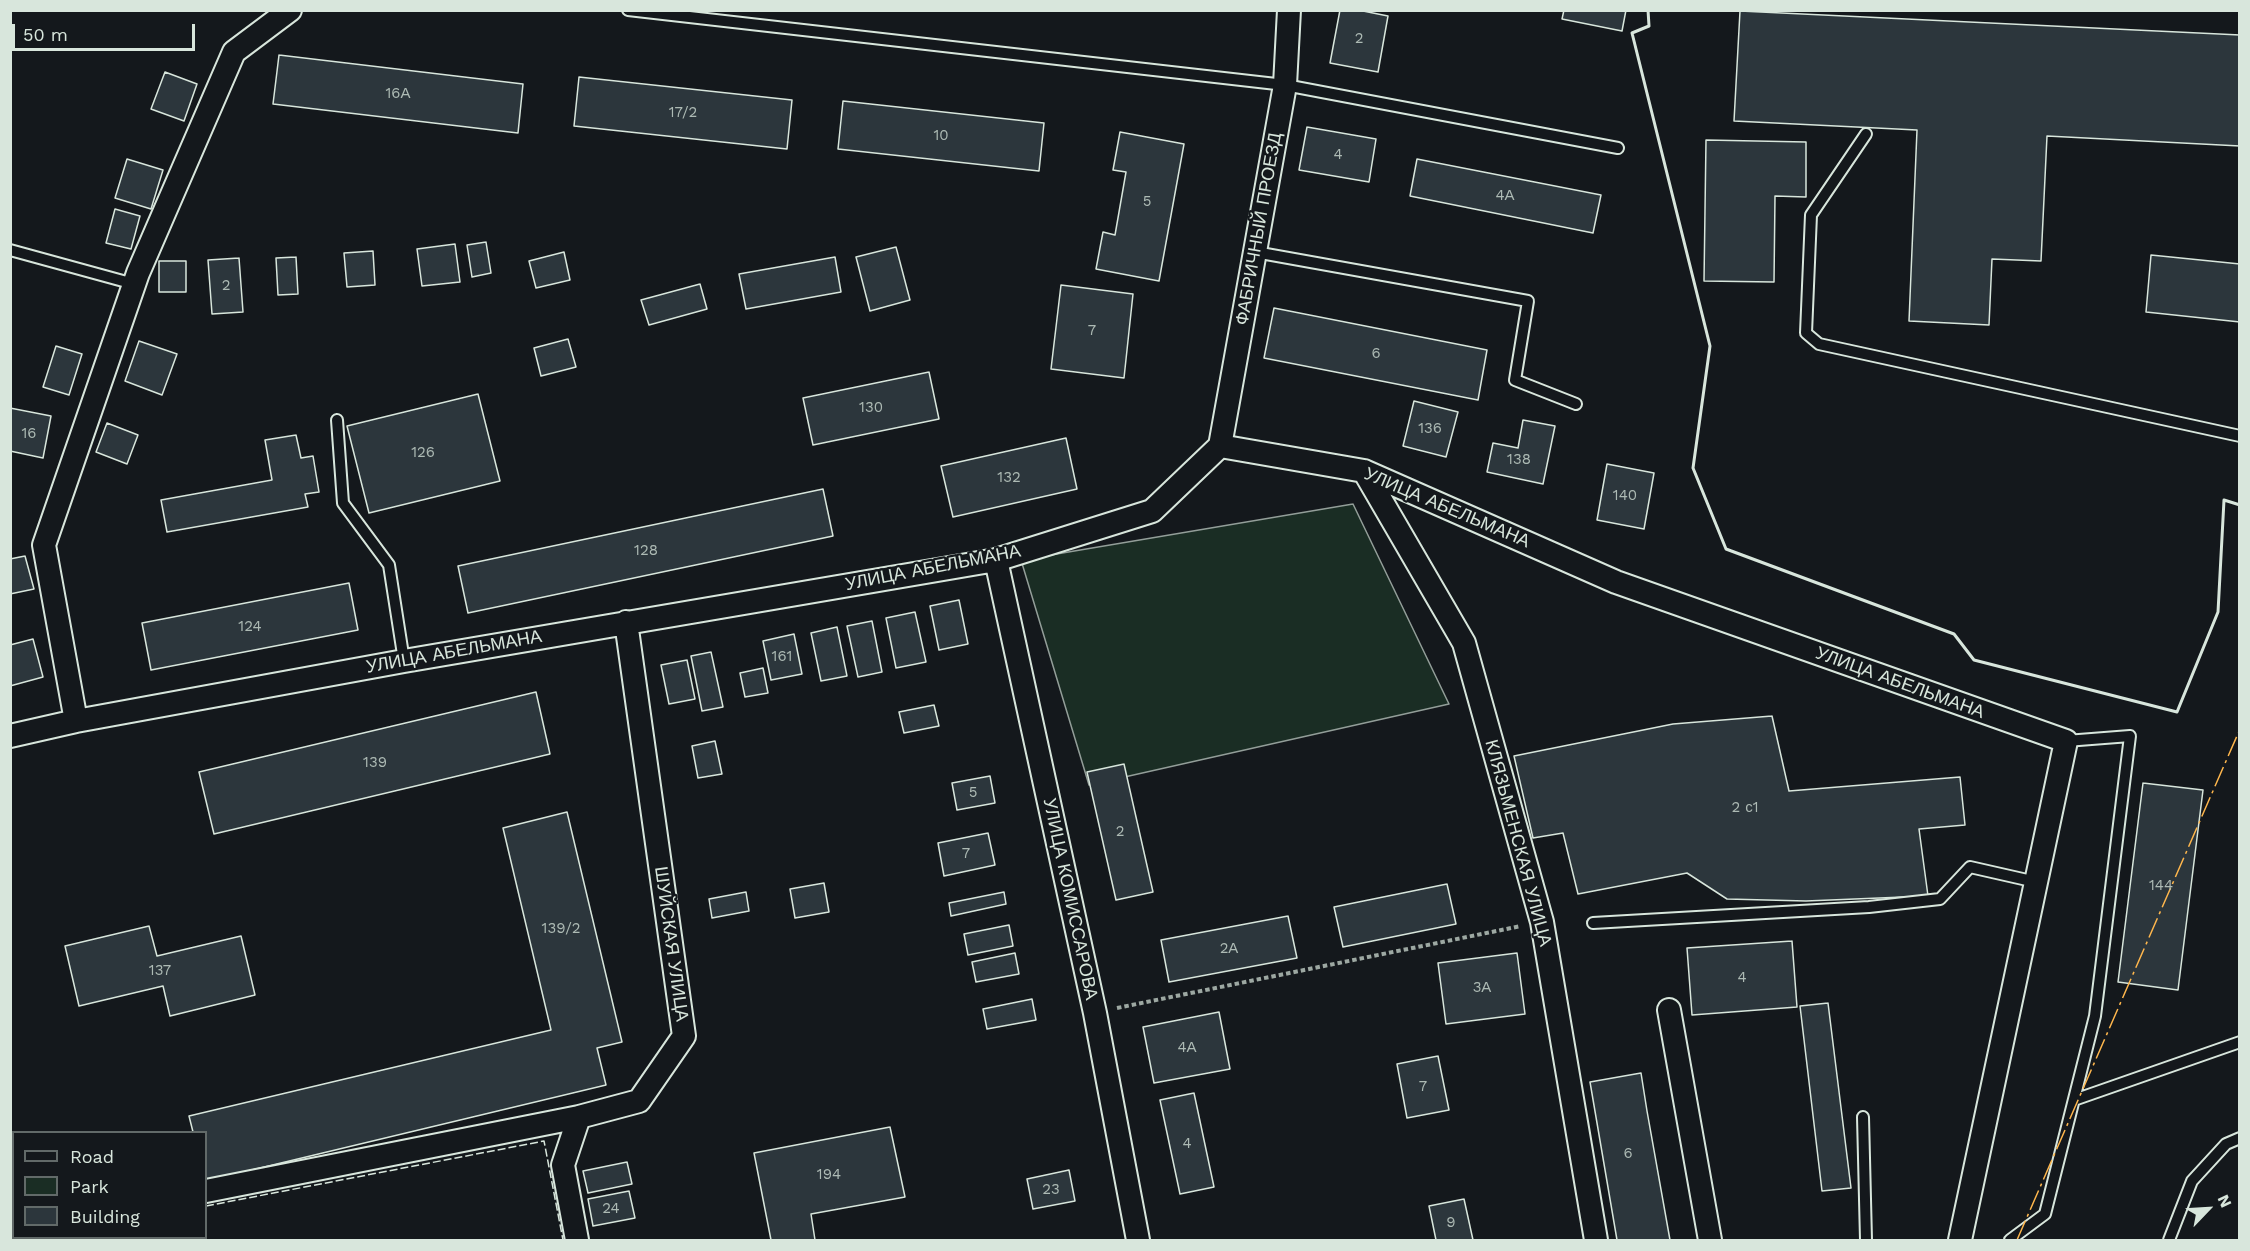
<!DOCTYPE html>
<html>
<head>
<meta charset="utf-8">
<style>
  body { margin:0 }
  #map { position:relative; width:2250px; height:1251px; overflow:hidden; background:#14181c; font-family:"Work Sans",sans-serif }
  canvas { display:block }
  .frame { position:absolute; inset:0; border:12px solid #d8e6dc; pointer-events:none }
  .legend { position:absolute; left:12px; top:1131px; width:195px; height:108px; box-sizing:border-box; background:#14181c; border:2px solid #626a69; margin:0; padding:8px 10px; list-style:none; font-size:18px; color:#d8e6dc }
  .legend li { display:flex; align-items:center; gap:12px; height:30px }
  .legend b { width:30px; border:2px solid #626a69 }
  .north { position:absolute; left:2178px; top:1179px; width:60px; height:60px; -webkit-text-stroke:4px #14181c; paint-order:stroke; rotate:65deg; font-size:16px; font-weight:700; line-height:24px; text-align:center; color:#d8e6dc }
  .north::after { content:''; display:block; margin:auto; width:21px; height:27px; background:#d8e6dc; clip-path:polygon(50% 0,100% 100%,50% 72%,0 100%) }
  .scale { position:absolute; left:12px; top:24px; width:183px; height:27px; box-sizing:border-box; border:3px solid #d8e6dc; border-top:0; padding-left:8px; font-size:18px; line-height:21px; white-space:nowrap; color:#d8e6dc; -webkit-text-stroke:4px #14181c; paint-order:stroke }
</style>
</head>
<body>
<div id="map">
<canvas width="2250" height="1251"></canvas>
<div class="frame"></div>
<ul class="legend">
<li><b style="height:8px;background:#14181c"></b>Road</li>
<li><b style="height:16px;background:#1a2d24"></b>Park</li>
<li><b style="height:16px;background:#2c363c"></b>Building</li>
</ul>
<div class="north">N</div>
<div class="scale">50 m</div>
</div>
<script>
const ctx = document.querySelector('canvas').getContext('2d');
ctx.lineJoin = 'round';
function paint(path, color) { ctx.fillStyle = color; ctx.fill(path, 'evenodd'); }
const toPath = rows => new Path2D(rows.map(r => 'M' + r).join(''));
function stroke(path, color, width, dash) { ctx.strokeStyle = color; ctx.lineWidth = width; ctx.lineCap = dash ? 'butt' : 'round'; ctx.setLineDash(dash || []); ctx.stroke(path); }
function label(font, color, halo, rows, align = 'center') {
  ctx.font = font + ' "Work Sans",sans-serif'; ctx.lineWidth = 4.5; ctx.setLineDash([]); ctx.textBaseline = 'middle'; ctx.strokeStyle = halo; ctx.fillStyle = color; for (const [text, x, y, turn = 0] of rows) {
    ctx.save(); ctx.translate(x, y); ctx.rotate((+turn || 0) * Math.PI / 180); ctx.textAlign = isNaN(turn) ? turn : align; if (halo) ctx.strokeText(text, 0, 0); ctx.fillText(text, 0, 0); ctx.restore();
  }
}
const green = toPath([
  [1353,504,1449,704,1089,785,1021,560,1353,504]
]);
paint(green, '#1a2d24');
stroke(green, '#939e99', 1.5);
const building = toPath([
  [1340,10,1358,10,1388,16,1378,72,1330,63,1340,10],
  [1564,10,1626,10,1622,31,1562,19,1564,10],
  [1740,11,2240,35,2240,146,2047,136,2041,261,1992,259,1989,325,1909,321,1917,130,1734,121,1740,11],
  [279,55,523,84,518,133,273,104,279,55],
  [165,72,197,84,184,121,151,109,165,72],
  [579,77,792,100,787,149,574,126,579,77],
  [843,101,1044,123,1039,171,838,149,843,101],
  [1307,127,1376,139,1369,182,1299,170,1307,127],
  [1120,132,1184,144,1159,281,1096,269,1103,232,1115,235,1126,172,1113,170,1120,132],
  [1706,140,1806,142,1806,197,1775,196,1774,282,1704,281,1706,140],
  [127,159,163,170,151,209,115,198,127,159],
  [1417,159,1601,195,1593,233,1410,196,1417,159],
  [115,209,140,216,131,249,106,243,115,209],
  [486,242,491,273,472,277,467,245,486,242],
  [455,244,460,282,422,286,417,249,455,244],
  [896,247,910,300,870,311,856,257,896,247],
  [373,251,375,285,347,287,344,253,373,251],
  [564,252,570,280,536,288,529,261,564,252],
  [2151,255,2240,264,2240,322,2146,312,2151,255],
  [296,257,298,294,278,295,276,258,296,257],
  [835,257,841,292,746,309,739,274,835,257],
  [239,258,243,312,212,314,208,260,239,258],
  [159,261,186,261,186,292,159,292,159,261],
  [700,284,707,309,649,325,641,300,700,284],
  [1061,285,1133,294,1124,378,1051,369,1061,285],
  [1274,308,1487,350,1478,400,1264,358,1274,308],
  [568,339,576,367,541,376,534,348,568,339],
  [139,341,177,354,162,395,125,381,139,341],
  [56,346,82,354,69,395,43,387,56,346],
  [929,372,939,419,813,445,803,398,929,372],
  [478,394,500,481,369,513,347,426,478,394],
  [1414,401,1458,412,1446,457,1403,446,1414,401],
  [10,408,51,416,43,458,10,451,10,408],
  [1523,420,1555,426,1543,484,1487,472,1493,443,1518,448,1523,420],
  [107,423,138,435,127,464,96,452,107,423],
  [296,435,301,458,313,456,319,492,305,494,308,507,167,532,161,500,272,480,265,440,296,435],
  [1066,438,1077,489,953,517,941,466,1066,438],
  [1607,464,1654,473,1644,529,1597,520,1607,464],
  [823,489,833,536,468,613,458,566,823,489],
  [25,556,34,589,10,594,10,559,25,556],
  [349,583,358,630,151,670,142,623,349,583],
  [959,600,968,644,939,650,930,606,959,600],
  [915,612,926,662,896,668,886,618,915,612],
  [872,621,882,672,858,677,847,626,872,621],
  [837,627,847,676,821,681,811,633,837,627],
  [794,634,802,674,771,680,763,641,794,634],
  [33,639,43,677,10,686,10,645,33,639],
  [711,652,723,707,702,711,691,656,711,652],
  [687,660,695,699,669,704,661,665,687,660],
  [763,668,768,693,745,697,740,673,763,668],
  [536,692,550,754,214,834,199,772,536,692],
  [934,705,939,726,904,733,899,712,934,705],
  [1772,716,1789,791,1960,777,1965,825,1919,829,1928,896,1806,901,1727,899,1687,873,1578,894,1563,833,1533,838,1514,756,1673,724,1772,716],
  [715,741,722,774,698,778,692,746,715,741],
  [1124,764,1153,892,1116,900,1087,772,1124,764],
  [990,776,995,803,957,810,952,783,990,776],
  [2143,783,2203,790,2178,990,2118,982,2143,783],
  [567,812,622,1042,597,1048,606,1085,206,1181,206,1132,193,1132,189,1116,551,1030,503,828,567,812],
  [988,833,995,865,944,876,938,843,988,833],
  [824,883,829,912,795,918,790,889,824,883],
  [1447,884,1456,924,1343,947,1334,907,1447,884],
  [746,892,749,911,712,918,709,899,746,892],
  [1004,892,1006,904,951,916,949,903,1004,892],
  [1288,916,1297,958,1169,982,1161,940,1288,916],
  [1009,925,1013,946,968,955,964,934,1009,925],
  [149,926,157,956,241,936,255,995,170,1016,163,986,79,1006,65,946,149,926],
  [1792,941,1797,1007,1692,1015,1687,948,1792,941],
  [1015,953,1019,974,976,982,972,962,1015,953],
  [1517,953,1525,1014,1446,1024,1438,963,1517,953],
  [1032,999,1036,1020,987,1029,983,1009,1032,999],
  [1828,1003,1851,1188,1822,1191,1800,1006,1828,1003],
  [1219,1012,1230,1069,1154,1083,1143,1027,1219,1012],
  [1438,1056,1449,1110,1407,1118,1397,1064,1438,1056],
  [1641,1073,1647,1111,1670,1240,1617,1240,1590,1082,1641,1073],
  [1194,1093,1214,1187,1180,1194,1160,1100,1194,1093],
  [890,1127,905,1197,811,1214,815,1240,771,1240,754,1153,890,1127],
  [627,1162,632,1184,588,1193,583,1171,627,1162],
  [1069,1170,1075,1201,1033,1209,1027,1179,1069,1170],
  [629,1191,635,1218,593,1226,588,1199,629,1191],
  [1464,1199,1473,1240,1436,1240,1429,1206,1464,1199]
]);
paint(building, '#2c363c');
stroke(building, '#d8e6dc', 1.5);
const lane = toPath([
  [628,10,1285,85,1618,148],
  [1866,134,1811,215,1806,333,1819,344,2240,436],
  [10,250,134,284],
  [1255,252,1528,301,1515,380,1576,404],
  [337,420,343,503,389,565,404,661],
  [1593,923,1869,907,1940,899,1970,867,2036,882],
  [2074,1100,2240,1042],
  [1863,1117,1866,1240],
  [2010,1240,2045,1214,2095,1016,2130,736,2066,741],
  [2169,1240,2192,1181,2226,1144,2240,1138]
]);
const street = toPath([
  [1220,446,1285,85,1289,10],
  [1364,471,1464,643,1542,922,1596,1240],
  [996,560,1095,1013,1138,1240],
  [76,721,44,545,138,273,234,52,290,10],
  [10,736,76,721,404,661,996,560,1152,511,1220,446,1364,471,1616,582,2066,741,1960,1240],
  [1669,1010,1710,1240],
  [206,1191,579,1117],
  [10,1229,14,1229],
  [577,1240,563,1165,579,1117,639,1101,684,1036,626,622]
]);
stroke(lane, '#d8e6dc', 14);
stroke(street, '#d8e6dc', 26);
stroke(toPath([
  [1117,1008,1521,926]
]), '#9da8a2', 4, [4.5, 3]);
stroke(lane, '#14181c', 10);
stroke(street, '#14181c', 22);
stroke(toPath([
  [206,1206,544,1141,563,1240],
  [58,1238,59,1240]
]), '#d8e6dc', 1.5, [8, 3]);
stroke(toPath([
  [1648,10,1649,26,1632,33,1710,346,1693,468,1726,549,1954,634,1974,660,2177,712,2218,612,2224,500,2240,505]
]), '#d8e6dc', 3);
stroke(toPath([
  [2017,1240,2240,729]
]), '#ffb74d', 1.5, [21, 4.5, 3, 4.5]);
label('15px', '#adbab4', null, [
  ["2",1359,39],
  ["16А",398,94],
  ["17/2",683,113],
  ["10",941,136],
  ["4",1338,155],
  ["4А",1505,196],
  ["5",1147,202],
  ["2",226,286],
  ["7",1092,331],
  ["6",1376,354],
  ["130",871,408],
  ["136",1430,429],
  ["16",29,434],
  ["126",423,453],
  ["138",1519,460],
  ["132",1009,478],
  ["140",1625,496],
  ["128",646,551],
  ["124",250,627],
  ["161",782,657],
  ["139",375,763],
  ["5",973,793],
  ["2 с1",1745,808],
  ["2",1120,832],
  ["7",966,854],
  ["144",2161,886],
  ["139/2",561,929],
  ["2А",1229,949],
  ["137",160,971],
  ["4",1742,978],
  ["3А",1482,988],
  ["4А",1187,1048],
  ["7",1423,1087],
  ["4",1187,1144],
  ["6",1628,1154],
  ["194",829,1175],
  ["23",1051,1190],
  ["24",611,1209],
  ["9",1451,1223]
]);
label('18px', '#d8e6dc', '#14181c', [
  ["ФАБРИЧНЫЙ ПРОЕЗД",1259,229,-80],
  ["УЛИЦА АБЕЛЬМАНА",1447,508,23],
  ["УЛИЦА АБЕЛЬМАНА",933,568,-11],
  ["УЛИЦА АБЕЛЬМАНА",454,652,-10],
  ["УЛИЦА АБЕЛЬМАНА",1900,683,20],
  ["КЛЯЗЬМЕНСКАЯ УЛИЦА",1518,843,75],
  ["УЛИЦА КОМИССАРОВА",1070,899,78],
  ["ШУЙСКАЯ УЛИЦА",671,944,82]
]);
</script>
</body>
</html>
